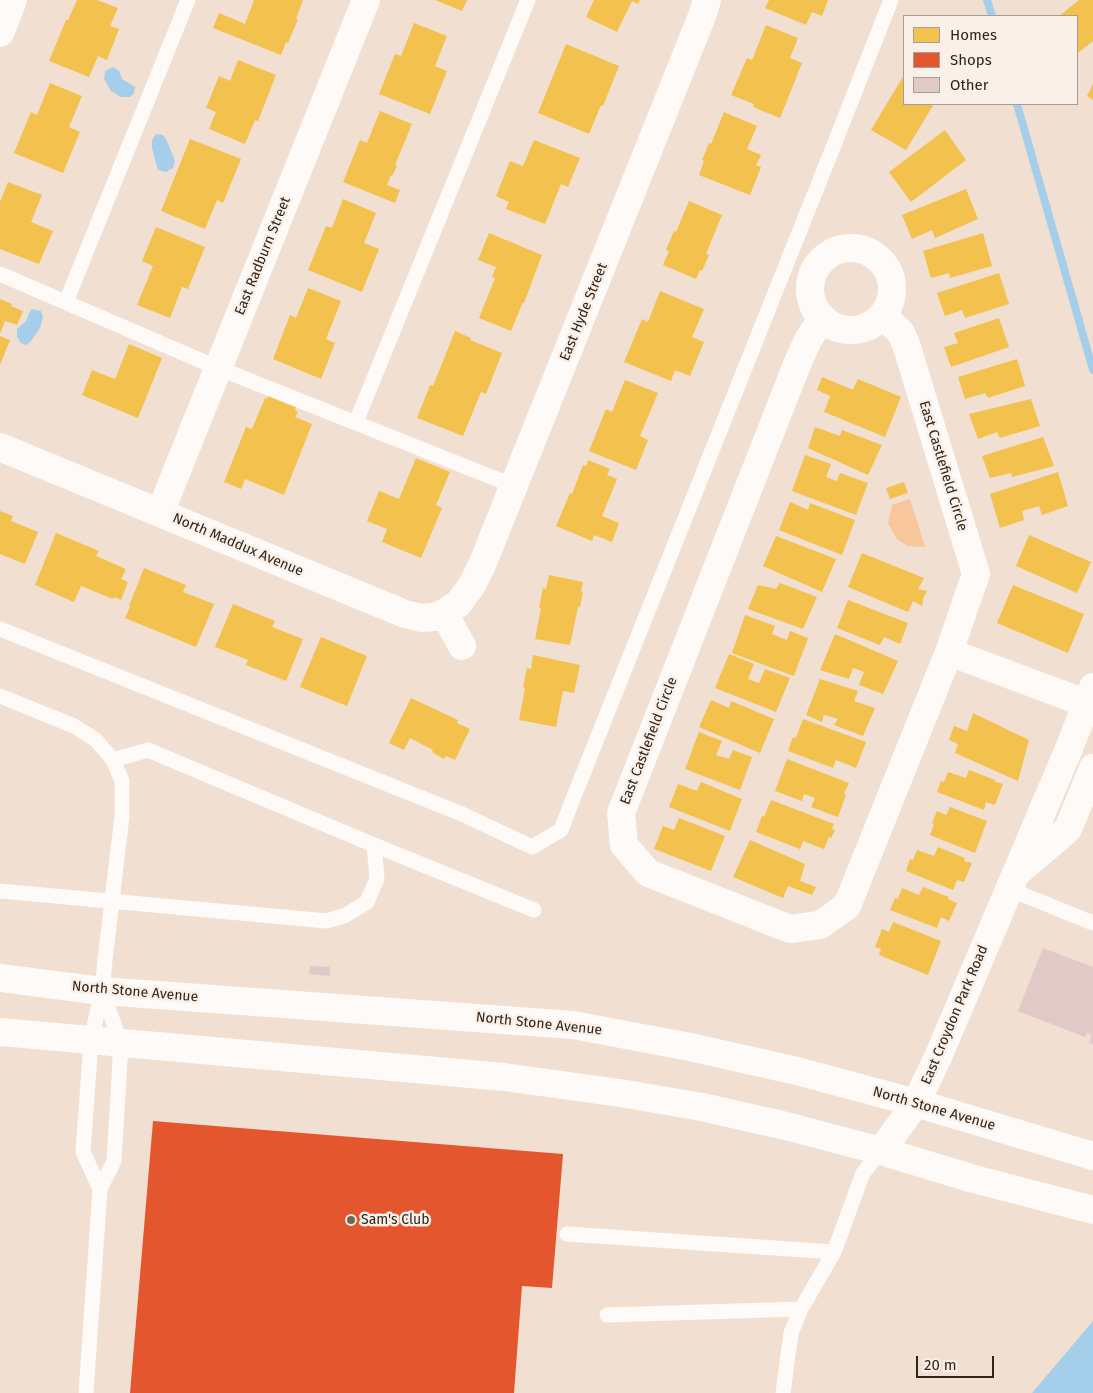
<!DOCTYPE html>
<html>
<head>
<meta charset="utf-8">
<style>
  body { margin:0 }
  #map { position:relative; width:1093px; height:1393px; overflow:hidden; background:#f1dfd2; font-family:"Fira Sans",sans-serif }
  canvas { display:block }
  .legend { position:absolute; left:903px; top:15px; width:175px; height:90px; box-sizing:border-box; background:#f9f0ea; border:1px solid #a99e96; margin:0; padding:6px 9px; list-style:none; font-size:15px; color:#322317 }
  .legend li { display:flex; align-items:center; gap:10px; height:25px }
  .legend b { width:25px; border:1px solid #a99e96 }
  .scale { position:absolute; left:916px; top:1356px; width:78px; height:22px; box-sizing:border-box; border:2px solid #322317; border-top:0; padding-left:6px; font-size:15px; line-height:18px; white-space:nowrap; color:#322317; -webkit-text-stroke:4px #f9f0ea; paint-order:stroke }
</style>
</head>
<body>
<div id="map">
<canvas width="1093" height="1393"></canvas>
<ul class="legend">
<li><b style="height:14px;background:#f2c14e"></b>Homes</li>
<li><b style="height:14px;background:#e4572e"></b>Shops</li>
<li><b style="height:14px;background:#e0c9c7"></b>Other</li>
</ul>
<div class="scale">20 m</div>
</div>
<script>
const ctx = document.querySelector('canvas').getContext('2d');
ctx.lineJoin = 'round';
function paint(path, color) { ctx.fillStyle = color; ctx.fill(path, 'evenodd'); }
const toPath = rows => new Path2D(rows.map(r => 'M' + r).join(''));
function stroke(path, color, width, dash) { ctx.strokeStyle = color; ctx.lineWidth = width; ctx.lineCap = dash ? 'butt' : 'round'; ctx.setLineDash(dash || []); ctx.stroke(path); }
function label(font, color, halo, rows, align = 'center') {
  ctx.font = font + ' "Fira Sans",sans-serif'; ctx.lineWidth = 5; ctx.setLineDash([]); ctx.textBaseline = 'middle'; ctx.strokeStyle = halo; ctx.fillStyle = color; for (const [text, x, y, turn = 0] of rows) {
    ctx.save(); ctx.translate(x, y); ctx.rotate((+turn || 0) * Math.PI / 180); ctx.textAlign = isNaN(turn) ? turn : align; if (halo) ctx.strokeText(text, 0, 0); ctx.fillText(text, 0, 0); ctx.restore();
  }
}
paint(toPath([
  [910,499,925,547,908,546,901,542,896,538,888,523,892,505]
]), '#f8c69c');
paint(toPath([
  [113,67,119,71,122,79,135,87,134,93,130,97,121,97,111,91,104,79,105,71],
  [156,134,163,135,166,139,175,161,173,168,166,172,158,170,152,148,152,140],
  [32,309,41,311,43,317,40,328,31,341,26,345,21,343,17,337,17,329,26,321,29,313],
  [1093,1321,1093,1393,1032,1393]
]), '#a5ceea');
paint(toPath([
  [77,0,97,0,118,8,110,26,119,29,107,60,98,56,89,77,49,61,66,20,68,20],
  [254,0,303,0,296,19,298,19,288,43,286,42,281,55,213,28,219,13,245,24],
  [435,0,467,0,462,11],
  [594,0,640,0,638,4,632,1,617,32,586,17],
  [769,0,828,0,822,16,812,12,806,25,765,8],
  [1079,0,1093,0,1093,41,1079,52,1077,50,1077,16,1059,16],
  [414,23,447,36,435,66,447,71,430,114,379,94,395,54,401,56],
  [766,25,798,38,790,58,802,63,780,118,753,107,754,104,731,95,747,58,752,60],
  [566,44,619,66,603,106,601,105,589,134,538,113],
  [238,60,276,75,258,121,255,120,245,144,209,129,216,112,206,108,219,76,230,81],
  [904,75,904,104,934,104,906,150,871,130],
  [50,83,82,96,69,127,80,132,63,173,14,153,31,112,37,115],
  [1093,84,1093,100,1087,96],
  [380,111,412,124,395,165,397,166,392,176,391,175,387,185,400,190,395,203,343,182,360,140,367,143],
  [724,112,757,126,747,149,761,155,756,165,761,167,750,195,699,175,704,161,702,160,709,143,711,144],
  [945,130,966,160,911,202,889,172],
  [190,139,241,159,223,203,217,200,205,229,161,211],
  [534,140,580,158,568,187,561,184,545,224,506,209,509,202,496,196,510,161,523,166],
  [8,182,42,195,31,222,53,231,39,264,0,249,0,202],
  [966,189,978,219,935,238,932,230,912,239,902,215],
  [343,199,376,213,364,243,379,249,362,292,308,270,326,226,332,228],
  [689,201,722,215,706,254,709,255,702,271,700,270,696,279,663,265,669,251,666,250,674,231,676,232],
  [156,227,205,247,188,289,182,287,170,318,137,305,153,266,142,261],
  [489,233,542,255,524,303,523,302,511,331,479,318,495,278,492,277,496,267,478,260],
  [983,233,992,266,950,278,949,273,931,278,923,251],
  [999,273,1009,304,965,318,962,310,945,316,937,293],
  [308,288,341,301,326,339,335,343,321,379,273,359,290,315,296,318],
  [660,291,704,309,692,337,704,342,690,376,675,370,671,381,624,362,642,319,648,322],
  [0,299,12,304,11,306,23,311,17,325,5,321,0,334],
  [999,318,1009,347,951,367,944,347,958,343,954,333],
  [455,331,471,338,470,340,502,353,486,394,481,392,463,436,417,418,430,385,433,386],
  [0,336,10,340,0,365],
  [129,344,162,358,138,418,82,395,92,370,115,379],
  [1017,359,1025,386,988,398,985,393,965,399,958,377],
  [822,377,853,390,858,379,901,397,885,437,824,412,830,396,817,390],
  [625,380,658,393,640,436,648,440,636,470,589,451,606,409,612,412],
  [269,393,297,404,295,410,298,412,295,417,312,424,284,495,245,479,241,489,224,482,246,427,252,429,265,398,267,399],
  [1031,399,1040,426,1000,438,997,432,978,439,969,414],
  [815,427,840,436,842,430,882,445,868,475,808,448],
  [1043,437,1054,466,1012,477,1011,473,990,478,982,456],
  [805,455,831,464,826,477,837,481,840,473,868,483,856,515,792,491],
  [416,458,450,472,436,505,442,508,421,558,382,542,387,529,367,521,379,491,399,499],
  [588,460,610,469,607,475,617,479,602,516,619,523,612,542,594,535,592,541,556,526,570,493,572,494,583,465,586,466],
  [1058,472,1068,506,1042,515,1039,506,1022,511,1024,520,1000,528,990,494],
  [904,482,908,493,890,499,886,488],
  [790,502,808,510,810,503,855,520,842,555,779,530],
  [0,511,13,516,11,521,38,532,25,564,0,554],
  [56,533,99,551,96,556,126,569,121,579,128,582,121,600,114,597,113,599,81,586,74,602,35,585],
  [1029,535,1091,562,1077,593,1016,566],
  [776,536,836,559,822,592,763,566],
  [862,553,924,578,918,589,927,591,923,599,922,606,913,601,908,612,848,587],
  [144,568,186,585,183,592,214,604,196,647,125,618,130,607,129,606],
  [549,575,583,582,581,591,583,592,580,607,578,607,570,645,535,639,541,608,539,608,543,588,546,589],
  [780,583,817,597,803,629,748,609,758,585,776,589],
  [1013,585,1084,614,1068,653,997,623],
  [848,600,908,623,900,644,884,637,880,645,837,628],
  [233,604,275,621,272,627,303,639,286,681,246,665,248,660,215,647],
  [745,615,775,626,772,634,787,640,790,631,808,638,794,676,732,653],
  [835,634,898,661,883,694,859,685,864,672,853,668,849,679,820,670],
  [321,637,367,656,347,706,300,687],
  [729,654,754,664,748,679,759,683,765,669,790,678,776,712,715,688],
  [533,655,580,665,574,693,563,691,556,727,519,720,525,688,523,687,527,668,531,669],
  [820,679,858,691,854,701,875,708,863,736,834,725,838,719,824,715,822,722,806,715],
  [411,698,458,720,457,723,470,729,455,760,446,756,444,759,432,752,433,750,410,738,404,750,389,743],
  [711,700,729,708,731,701,774,719,760,753,699,727],
  [973,713,1029,740,1018,781,955,753,958,744,949,740,954,726,967,731],
  [803,719,866,742,856,768,836,760,833,768,788,751,793,737,796,738],
  [699,732,722,741,716,755,729,759,733,750,752,757,740,790,685,769],
  [787,759,849,783,844,794,846,795,838,817,811,807,815,798,804,794,802,801,775,791],
  [969,770,995,780,994,781,1003,784,995,805,986,802,984,810,937,792,941,781,944,782,948,772,966,778],
  [701,782,742,799,730,831,669,807,678,784,697,791],
  [771,800,834,824,832,829,835,830,831,838,829,837,824,849,803,841,800,849,756,832,762,816,764,817],
  [950,807,987,821,975,853,930,835,934,824,932,823,937,811,946,815],
  [679,818,725,836,711,871,654,849,663,826,674,830],
  [750,840,805,864,800,881,816,887,812,895,788,886,783,898,733,877],
  [938,847,965,858,964,861,972,863,964,882,957,880,953,890,906,871,910,859,913,860,917,850,934,856],
  [923,887,949,897,948,899,957,903,949,921,941,917,937,928,890,910,895,898,898,899,902,888,919,895],
  [893,922,941,941,928,975,879,955,881,949,875,947,882,929,889,932]
]), '#f2c14e');
paint(toPath([
  [153,1121,563,1154,552,1288,522,1286,514,1393,130,1393]
]), '#e4572e');
stroke(toPath([
  [987,0,992,16],
  [1017,104,1093,370]
]), '#a5ceea', 8);
paint(toPath([
  [1043,948,1093,967,1093,1044,1089,1043,1092,1035,1087,1033,1085,1037,1018,1011],
  [310,966,330,967,330,976,309,974]
]), '#e0c9c7');
stroke(toPath([
  [0,274,218,368,514,486],
  [66,302,188,0],
  [356,422,528,0],
  [0,629,462,814,532,847,561,830,569,809,830,155,891,0],
  [0,696,74,726,96,740,113,760,122,781,122,816,105,960,102,991,91,1040,83,1152,100,1189],
  [374,845,534,910],
  [1009,889,1093,923],
  [0,891,327,921,346,915,367,902,377,879,374,845,148,750,113,760],
  [567,1234,834,1252],
  [607,1315,801,1309],
  [86,1393,100,1189,114,1161,121,1043,102,991],
  [783,1393,791,1333,801,1309,834,1252,863,1173,881,1151]
]), '#fdfaf8', 15);
stroke(toPath([
  [0,33,13,0],
  '810 289a41 41 0 1 1 82 0a41 41 0 1 1-82 0Z',
  [822,318,808,340,798,362,621,813,624,845,648,873,790,929,820,925,847,906,949,652,976,574,906,344,901,333,883,315],
  [0,447,405,614,421,618,434,617,444,613,462,646],
  [160,513,366,0],
  [444,613,458,604,472,585,482,565,702,16,707,0],
  [949,652,1093,706],
  [1020,870,1068,829,1093,768],
  [881,1151,916,1103,938,1057,1068,751,1093,687]
]), '#fdfaf8', 28);
stroke(toPath([
  [0,978,102,991,573,1025,690,1047,797,1071,916,1103,1093,1156],
  [0,1032,504,1077,620,1093,702,1107,786,1126,881,1151,974,1179,1093,1210]
]), '#fdfaf8', 28);
for (const [x, y, r, color] of [
  [351,1220,5,"#756558"]
]) { const dot = new Path2D(); dot.arc(x, y, r, 0, 2 * Math.PI); ctx.fillStyle = color; ctx.fill(dot); stroke(dot, '#f9f0ea', 2); }
label('14px', '#322317', '#f9f0ea', [
  ["East Radburn Street",263,256,-68],
  ["East Hyde Street",584,312,-68],
  ["East Castlefield Circle",943,466,73],
  ["North Maddux Avenue",238,545,23],
  ["East Castlefield Circle",649,741,-69],
  ["North Stone Avenue",135,992,5],
  ["East Croydon Park Road",955,1015,-67],
  ["North Stone Avenue",539,1024,6],
  ["North Stone Avenue",934,1109,16]
]);
label('14px', '#322317', '#f9f0ea', [
  ["Sam's Club",361,1220]
], 'left');
</script>
</body>
</html>
